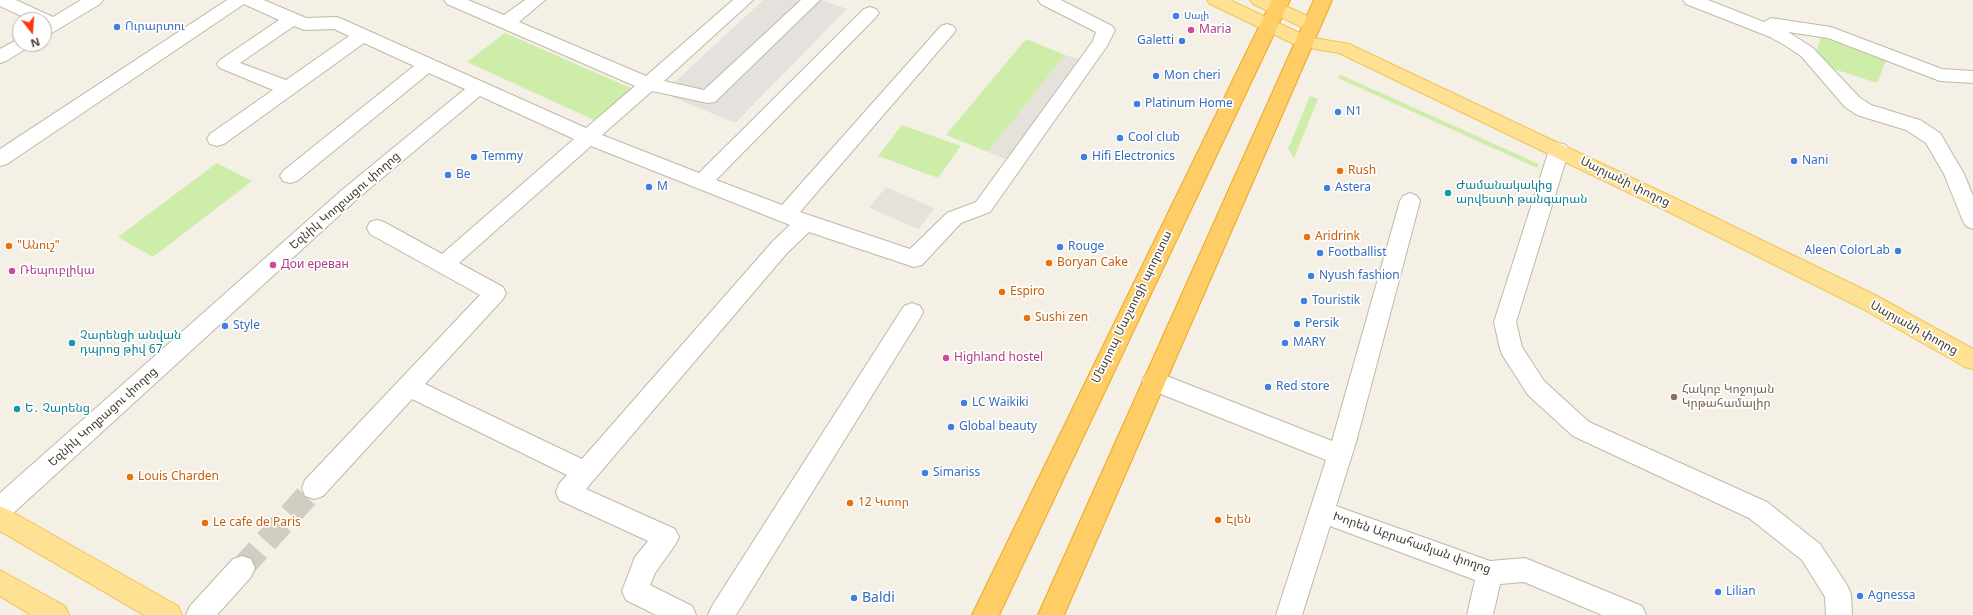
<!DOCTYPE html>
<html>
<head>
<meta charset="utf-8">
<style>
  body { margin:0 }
  #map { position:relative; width:1973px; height:615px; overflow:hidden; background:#f4f0e5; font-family:"Noto Sans",sans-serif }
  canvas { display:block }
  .north { position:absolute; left:12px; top:12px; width:40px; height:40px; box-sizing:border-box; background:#fff; border:1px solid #b5b3ae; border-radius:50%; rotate:163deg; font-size:11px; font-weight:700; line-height:16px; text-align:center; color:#474034 }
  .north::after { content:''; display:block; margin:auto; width:14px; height:18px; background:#ff3711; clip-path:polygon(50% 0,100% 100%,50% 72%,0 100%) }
</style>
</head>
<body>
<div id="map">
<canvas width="1973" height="615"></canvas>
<div class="north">N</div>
</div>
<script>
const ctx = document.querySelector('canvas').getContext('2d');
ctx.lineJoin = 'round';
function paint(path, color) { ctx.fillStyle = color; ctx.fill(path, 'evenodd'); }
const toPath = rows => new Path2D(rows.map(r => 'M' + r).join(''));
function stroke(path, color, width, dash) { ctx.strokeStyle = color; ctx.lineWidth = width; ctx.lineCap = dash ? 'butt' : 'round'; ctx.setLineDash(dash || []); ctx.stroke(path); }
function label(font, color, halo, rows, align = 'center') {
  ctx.font = font + ' "Noto Sans","Noto Sans Armenian",sans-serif'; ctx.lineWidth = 3.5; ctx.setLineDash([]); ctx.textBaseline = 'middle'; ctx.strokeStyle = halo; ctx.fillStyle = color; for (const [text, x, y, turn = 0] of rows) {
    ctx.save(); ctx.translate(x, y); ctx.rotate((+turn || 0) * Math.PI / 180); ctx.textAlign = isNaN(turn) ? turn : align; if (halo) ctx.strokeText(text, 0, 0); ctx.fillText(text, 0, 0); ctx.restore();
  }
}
paint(toPath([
  [1065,55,1081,60,1010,161,988,152],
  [886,187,934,208,919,229,869,208]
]), '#e6e1da');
paint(toPath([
  [505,33,633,89,596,121,467,62],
  [1821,37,1886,61,1877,83,1834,69,1815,56],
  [1026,39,1065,55,988,152,946,135],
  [1341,75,1539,164,1537,168,1338,78],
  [1310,96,1318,99,1294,158,1288,149],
  [902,125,961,146,938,178,878,156],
  [217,163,252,181,153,257,118,237]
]), '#ceeda9');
paint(toPath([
  [763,0,822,0,847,9,735,123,663,93]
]), '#e5e2de');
stroke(toPath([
  [242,568,314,488]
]), '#d1cdc2', 24, [24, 12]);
const minor = toPath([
  [0,0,16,0,53,17,81,0,103,0,100,4,50,34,44,36,44,20,30,20,0,6,0,0],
  [227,0,264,0,306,18,336,17,342,19,586,128,635,86,447,4,444,0,468,0,504,15,525,0,545,0,519,22,646,76,733,0,753,0,664,81,704,90,801,0,820,0,715,102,708,103,652,91,602,135,699,173,864,9,870,7,876,9,879,13,876,17,716,180,782,205,941,26,947,24,953,26,956,30,953,34,800,212,910,249,947,213,976,202,1093,41,1096,32,1041,4,1038,0,1061,0,1112,26,1115,30,1107,46,990,212,961,223,922,265,914,267,809,232,787,253,586,489,675,529,679,537,675,545,655,573,650,585,692,606,696,615,656,615,626,600,622,591,635,557,648,541,559,500,556,492,559,484,567,475,412,399,323,496,314,499,305,496,302,488,305,480,480,295,370,234,367,228,370,222,377,220,384,222,442,254,574,139,480,96,356,200,9,517,0,520,0,493,342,190,465,89,429,73,297,181,290,183,283,181,280,176,283,171,414,66,364,43,224,144,217,146,210,144,207,139,210,134,273,90,220,68,217,64,220,60,279,20,244,4,7,164,0,166,0,149,227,0],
  [294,26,304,30,334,29,349,36,286,80,240,63,294,26],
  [591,146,790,225,773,241,582,459,425,384,503,299,506,293,503,287,459,263,591,146],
  [1683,0,1708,0,1764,22,1771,18,1831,27,1942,69,1973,71,1973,83,1940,81,1828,38,1788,32,1813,48,1859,97,1871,105,1920,120,1940,133,1964,174,1973,196,1973,229,1966,226,1963,221,1944,174,1926,143,1906,130,1857,115,1845,107,1801,56,1786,46,1770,37,1686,4,1683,0],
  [20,38,20,44,30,44,27,48,6,61,0,63,0,49,20,38],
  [1559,143,1566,145,1569,150,1516,322,1522,347,1544,381,1589,422,1767,502,1820,544,1847,585,1851,594,1852,615,1826,615,1825,597,1802,560,1749,518,1573,436,1528,395,1503,356,1500,349,1494,322,1549,150,1552,145,1559,143],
  [1410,193,1417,196,1420,201,1356,442,1336,506,1490,561,1525,558,1642,606,1646,615,1602,615,1524,582,1500,584,1493,615,1467,615,1475,580,1330,526,1302,615,1276,615,1326,460,1146,388,1142,381,1146,374,1154,371,1332,441,1400,201,1403,196,1410,193],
  [912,303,920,306,923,312,920,318,736,615,708,615,712,606,904,306,912,303],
  [242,556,251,559,255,568,251,577,217,615,186,615,190,606,233,559,242,556]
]);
const major = toPath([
  [1207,0,1230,0,1308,37,1349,44,1685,203,1877,296,1973,349,1973,369,1965,367,1861,308,1671,213,1339,53,1298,46,1210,4,1207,0],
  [1250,0,1273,0,1318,21,1321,25,1318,29,1312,31,1306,29,1253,4,1250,0],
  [0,506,9,510,178,606,182,615,144,615,0,531,0,506],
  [0,570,65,606,69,615,31,615,0,596,0,570]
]);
const highway = toPath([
  [1272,0,1290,0,999,615,972,615,1272,0],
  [1314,0,1332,0,1064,615,1038,615,1314,0]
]);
stroke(minor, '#c1b8a6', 2);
stroke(major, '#f0c457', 2);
stroke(highway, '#eea625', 2);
paint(minor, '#fff');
paint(major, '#ffe193');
paint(highway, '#ffcd65');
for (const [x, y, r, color] of [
  [1176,16,4,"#3f7fe0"],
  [117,27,4,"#3f7fe0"],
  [1191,30,4,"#d1479c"],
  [1182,41,4,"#3f7fe0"],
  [1156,76,4,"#3f7fe0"],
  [1137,104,4,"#3f7fe0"],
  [1338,112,4,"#3f7fe0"],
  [1120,138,4,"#3f7fe0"],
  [474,157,4,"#3f7fe0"],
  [1084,157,4,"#3f7fe0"],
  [1794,161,4,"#3f7fe0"],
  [1340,171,4,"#e8710a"],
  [448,175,4,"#3f7fe0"],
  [649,187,4,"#3f7fe0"],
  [1327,188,4,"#3f7fe0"],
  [1448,193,4,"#0f9aa8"],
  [1307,237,4,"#e8710a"],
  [9,246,4,"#e8710a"],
  [1060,247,4,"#3f7fe0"],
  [1898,251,4,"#3f7fe0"],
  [1320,253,4,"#3f7fe0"],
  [1049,263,4,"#e8710a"],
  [273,265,4,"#d1479c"],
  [12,271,4,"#d1479c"],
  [1311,276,4,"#3f7fe0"],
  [1002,292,4,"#e8710a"],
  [1304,301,4,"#3f7fe0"],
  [1027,318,4,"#e8710a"],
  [1297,324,4,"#3f7fe0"],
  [225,326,4,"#3f7fe0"],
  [72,343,4,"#0f9aa8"],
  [1285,343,4,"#3f7fe0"],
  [946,358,4,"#d1479c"],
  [1268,387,4,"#3f7fe0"],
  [1674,397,4,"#8d6e63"],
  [964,403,4,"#3f7fe0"],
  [17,409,4,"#0f9aa8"],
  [951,427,4,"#3f7fe0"],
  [925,473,4,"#3f7fe0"],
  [130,477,4,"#e8710a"],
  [850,503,4,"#e8710a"],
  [1218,520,4,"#e8710a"],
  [205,523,4,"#e8710a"],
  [1718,592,4,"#3f7fe0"],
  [1860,596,4,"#3f7fe0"],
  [854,598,4,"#3f7fe0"]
]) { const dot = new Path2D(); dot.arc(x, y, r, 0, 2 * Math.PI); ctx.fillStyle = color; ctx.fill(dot); stroke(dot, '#fff', 1.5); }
label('10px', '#366cbe', '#fff', [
  ["Սալի",1184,16]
], 'left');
label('12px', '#366cbe', '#fff', [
  ["Ուրարտու",125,27],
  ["Galetti",1174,41,"right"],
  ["Mon cheri",1164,76],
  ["Platinum Home",1145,104],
  ["N1",1346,112],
  ["Cool club",1128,138],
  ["Temmy",482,157],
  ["Hifi Electronics",1092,157],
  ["Nani",1802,161],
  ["Be",456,175],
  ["M",657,187],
  ["Astera",1335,188],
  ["Rouge",1068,247],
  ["Aleen ColorLab",1890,251,"right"],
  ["Footballist",1328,253],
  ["Nyush fashion",1319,276],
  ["Touristik",1312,301],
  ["Persik",1305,324],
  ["Style",233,326],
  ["MARY",1293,343],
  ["Red store",1276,387],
  ["LC Waikiki",972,403],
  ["Global beauty",959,427],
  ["Simariss",933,473],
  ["Lilian",1726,592],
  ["Agnessa",1868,596]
], 'left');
label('12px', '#b23c85', '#fff', [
  ["Maria",1199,30],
  ["Дои ереван",281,265],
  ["Ռեպուբլիկա",20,271],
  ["Highland hostel",954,358]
], 'left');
label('12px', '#c56008', '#fff', [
  ["Rush",1348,171],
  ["Aridrink",1315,237],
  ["\"Անուշ\"",17,246],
  ["Boryan Cake",1057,263],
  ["Espiro",1010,292],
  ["Sushi zen",1035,318],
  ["Louis Charden",138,477],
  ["12 Կտոր",858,503],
  ["Էլեն",1226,520],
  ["Le cafe de Paris",213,523]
], 'left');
label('12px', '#474034', '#fff', [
  ["Սարյանի փողոց",1625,182,26],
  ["Եզնիկ Կողբացու փողոց",345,201,-41],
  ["Մեսրոպ Մաշտոցի պողոտա",1132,307,-64],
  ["Սարյանի փողոց",1914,328,29],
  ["Եզնիկ Կողբացու փողոց",103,417,-42],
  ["Խորեն Աբրահամյան փողոց",1412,543,19]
]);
label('12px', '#0d838f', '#fff', [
  ["Ժամանակակից",1456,186],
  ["արվեստի թանգարան",1456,200],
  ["Չարենցի անվան",80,336],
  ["դպրոց թիվ 67",80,350],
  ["Ե․ Չարենց",25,409]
], 'left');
label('12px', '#785e54', '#fff', [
  ["Հակոբ Կոջոյան",1682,390],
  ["Կրթահամալիր",1682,404]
], 'left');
label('14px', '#366cbe', '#fff', [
  ["Baldi",862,598]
], 'left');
</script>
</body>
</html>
